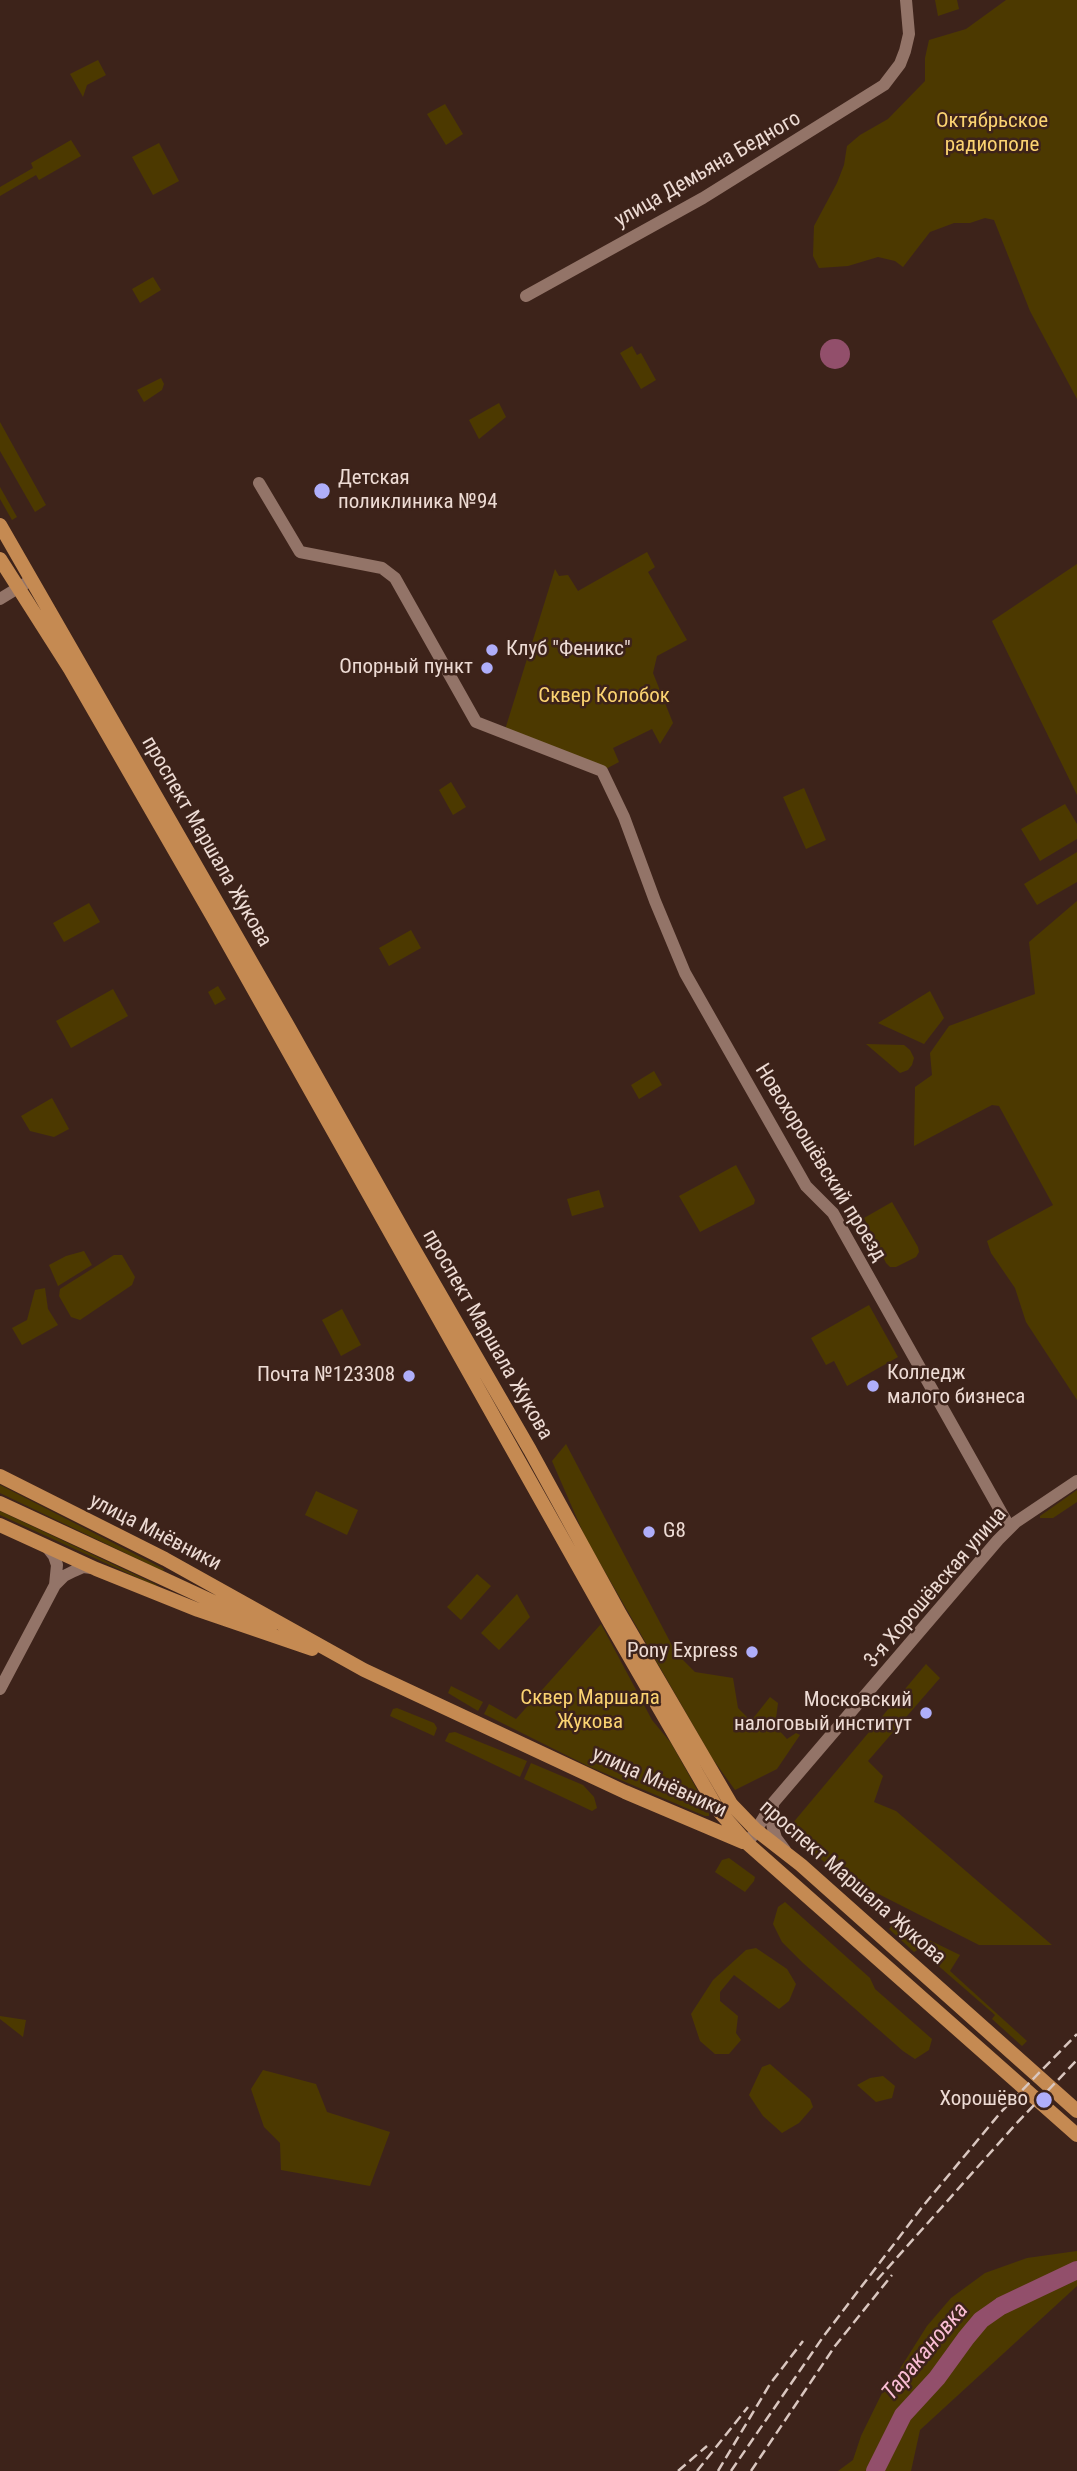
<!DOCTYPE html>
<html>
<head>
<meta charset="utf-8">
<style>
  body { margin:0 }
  canvas { display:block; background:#3d231a }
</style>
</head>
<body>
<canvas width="1077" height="2471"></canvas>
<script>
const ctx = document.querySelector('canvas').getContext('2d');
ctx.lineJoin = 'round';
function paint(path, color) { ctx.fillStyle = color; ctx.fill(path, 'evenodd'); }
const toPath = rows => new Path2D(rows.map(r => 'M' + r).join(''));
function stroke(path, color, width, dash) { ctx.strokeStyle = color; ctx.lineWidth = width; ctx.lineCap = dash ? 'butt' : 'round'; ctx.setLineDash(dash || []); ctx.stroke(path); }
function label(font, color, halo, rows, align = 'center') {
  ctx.font = font + ' "Roboto Condensed",sans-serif'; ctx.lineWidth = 5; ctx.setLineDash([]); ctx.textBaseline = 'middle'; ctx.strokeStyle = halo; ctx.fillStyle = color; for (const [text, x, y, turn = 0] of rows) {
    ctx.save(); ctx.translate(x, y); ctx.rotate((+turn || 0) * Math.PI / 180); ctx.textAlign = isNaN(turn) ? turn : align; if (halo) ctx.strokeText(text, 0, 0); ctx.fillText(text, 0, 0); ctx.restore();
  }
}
paint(toPath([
  [935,0,957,0,959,9,938,16],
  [1006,0,1077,0,1077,399,1030,311,994,220,985,218,970,223,954,223,930,232,903,267,895,261,878,257,848,266,819,268,813,256,814,226,837,183,844,165,847,146,860,135,888,119,925,81,925,58,929,40,966,29],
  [98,60,106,75,87,85,83,97,70,74],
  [445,104,463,134,446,145,427,114],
  [71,140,81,156,39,180,36,175,0,196,0,187,33,168,31,163],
  [159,143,179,181,153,195,132,157],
  [153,277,161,290,140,303,132,289],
  [632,346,637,355,641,353,656,380,641,389,620,353],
  [161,378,164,384,162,390,144,402,137,390],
  [499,403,506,417,479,439,469,420],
  [0,422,46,505,35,512,0,451],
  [0,487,17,517,12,520,0,499],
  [647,552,655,567,648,572,687,640,657,656,653,673,673,723,660,744,652,729,613,748,619,762,602,771,504,733,555,569,559,576,568,575,578,591],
  [1077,564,1077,795,992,621],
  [451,782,466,807,453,815,439,790],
  [804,788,826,840,806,849,783,797],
  [1065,804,1077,824,1077,839,1040,861,1021,829],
  [1077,852,1077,882,1037,905,1024,884],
  [1077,901,1077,1400,1026,1322,1015,1288,991,1253,987,1241,1053,1205,999,1106,992,1105,914,1146,915,1087,932,1075,930,1053,949,1026,1035,994,1029,942],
  [89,903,100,922,64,942,53,923],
  [411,930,421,948,389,966,379,948],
  [218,986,226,999,215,1005,208,992],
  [113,989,128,1016,71,1048,56,1021],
  [930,991,944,1018,924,1044,878,1023],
  [866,1044,904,1045,910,1050,914,1058,912,1065,908,1070,900,1073],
  [654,1071,662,1085,639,1099,631,1085],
  [52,1098,69,1129,54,1137,30,1131,21,1116],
  [736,1165,755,1200,754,1204,700,1232,679,1196],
  [599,1190,604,1207,572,1216,567,1199],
  [892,1202,918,1247,919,1252,916,1257,896,1267,890,1267,886,1263,864,1218],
  [84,1251,92,1265,58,1286,49,1265,66,1256],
  [114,1255,122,1255,135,1277,132,1285,80,1320,71,1317,59,1296,60,1289],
  [45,1288,48,1309,58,1325,22,1345,12,1328,27,1320,35,1290],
  [869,1305,898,1357,847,1386,834,1361,826,1365,811,1338],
  [342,1309,361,1345,341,1356,322,1320],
  [566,1444,676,1653,695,1672,733,1678,738,1708,751,1721,770,1697,778,1703,775,1726,787,1739,796,1733,800,1735,777,1769,735,1790,712,1758,585,1537,552,1461],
  [0,1485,164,1569,163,1571,0,1493],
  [1077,1490,1077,1502,1053,1518,1040,1518,1040,1516],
  [316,1491,358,1510,347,1535,305,1515],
  [0,1511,157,1585,156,1586,0,1515],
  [477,1574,491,1586,461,1620,447,1607],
  [517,1594,530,1617,499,1650,481,1633],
  [601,1624,652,1720,671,1743,709,1811,709,1816,705,1816,588,1766,484,1714,489,1704,516,1719],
  [926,1664,940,1678,868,1761,883,1776,874,1802,896,1811,1052,1945,979,1945,839,1874,801,1843,792,1824],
  [451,1686,483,1702,478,1711,448,1693],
  [397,1708,434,1723,437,1728,434,1736,390,1716,393,1709],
  [455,1732,527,1761,520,1777,445,1741,449,1733],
  [531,1763,583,1785,594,1797,597,1808,592,1811,524,1779],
  [729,1858,755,1877,754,1881,745,1892,715,1872,722,1860],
  [785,1902,870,1978,875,1989,932,2039,929,2050,915,2059,903,2051,803,1963,782,1942,773,1924,778,1907],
  [894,1923,960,1955,950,1971,1027,2041,1022,2046,992,2019,995,2015,919,1949,914,1952,889,1929],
  [756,1948,787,1969,796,1984,789,2001,779,2009,734,1975,720,1992,720,2001,738,2016,736,2033,741,2040,729,2054,715,2054,700,2041,691,2014,713,1980,746,1950],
  [0,2016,26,2020,23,2037,0,2019],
  [770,2064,810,2099,813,2107,799,2123,782,2133,763,2116,749,2095,762,2067],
  [263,2070,316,2084,327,2112,390,2132,370,2186,281,2170,280,2143,264,2127,251,2089],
  [883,2076,895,2086,892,2098,876,2102,857,2085,870,2078],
  [1077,2251,1077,2286,920,2430,911,2471,838,2471,853,2460,861,2436,885,2387,896,2375,927,2326,951,2298,985,2273,1027,2258]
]), '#4c3900');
paint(toPath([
  '820 354a15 15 0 1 1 30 0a15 15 0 1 1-30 0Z'
]), '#924f6b');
stroke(toPath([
  [875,2471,903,2415,937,2378,966,2338,981,2320,1001,2306,1077,2270]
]), '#924f6b', 18);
stroke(toPath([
  [526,296,703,198,884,85,900,64,905,51,909,34,906,0],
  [259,483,300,552,382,568,395,578,476,722,602,771,624,817,655,901,685,973,806,1186,833,1213,1010,1528],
  [0,599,31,580],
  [47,1547,54,1556,57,1565,55,1585],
  [0,1689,55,1585,64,1576,74,1571,83,1567,92,1568],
  [773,1805,771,1818,773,1828,776,1838,785,1850],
  [751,1838,773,1803,998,1540,1016,1522,1077,1481]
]), '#937468', 12);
stroke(toPath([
  [0,525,288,1026,408,1239,530,1450,620,1614,731,1804,756,1830,801,1865,1077,2111],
  [0,559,70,669,214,919,610,1623,718,1810,748,1844,1077,2135],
  [0,1476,165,1559,364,1670,625,1792,743,1842],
  [0,1503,270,1628],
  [0,1525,96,1569,198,1610,312,1649]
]), '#c58a52', 14);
stroke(toPath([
  [877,2280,1015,2125,1077,2060],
  [678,2471,707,2446],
  [697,2471,748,2407],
  [718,2471,770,2384,803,2341],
  [731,2471,823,2337,923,2206,1001,2112,1077,2034],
  [751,2471,835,2346,892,2275]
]), '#d9c6bf', 2.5, [10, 5]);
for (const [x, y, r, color] of [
  [322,491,9,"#afaefa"],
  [492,650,7,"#afaefa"],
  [487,668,7,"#afaefa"],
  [409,1376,7,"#afaefa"],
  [873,1386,7,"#afaefa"],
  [649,1532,7,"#afaefa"],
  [752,1652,7,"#afaefa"],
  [926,1713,7,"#afaefa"],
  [1044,2100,9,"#afaefa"]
]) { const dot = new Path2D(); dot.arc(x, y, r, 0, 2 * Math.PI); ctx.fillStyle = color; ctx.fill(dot); stroke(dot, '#3d231a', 2.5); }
label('21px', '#fbd371', '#3d231a', [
  ["Октябрьское",992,122],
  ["радиополе",992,146],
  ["Сквер Колобок",604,697],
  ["Сквер Маршала",590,1699],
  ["Жукова",590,1723]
]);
label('21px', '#eddbd4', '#3d231a', [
  ["улица Демьяна Бедного",708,170,-30],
  ["проспект Маршала Жукова",206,842,60],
  ["Новохорошёвский проезд",820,1163,58],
  ["проспект Маршала Жукова",487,1335,60],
  ["улица Мнёвники",155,1533,27],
  ["3-я Хорошёвская улица",936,1588,-49],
  ["улица Мнёвники",659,1783,24],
  ["проспект Маршала Жукова",852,1883,41]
]);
label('21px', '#eddbd4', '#3d231a', [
  ["Детская",338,479,"left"],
  ["поликлиника №94",338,503,"left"],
  ["Клуб \"Феникс\"",506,650,"left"],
  ["Опорный пункт",473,668],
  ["Колледж",887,1374,"left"],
  ["малого бизнеса",887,1398,"left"],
  ["Почта №123308",395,1376],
  ["G8",663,1532,"left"],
  ["Pony Express",738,1652],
  ["Московский",912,1701],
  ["налоговый институт",912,1725],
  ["Хорошёво",1028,2100]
], 'right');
label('italic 23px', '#fabdd4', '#3d231a', [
  ["Таракановка",926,2352,-50]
]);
</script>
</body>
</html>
